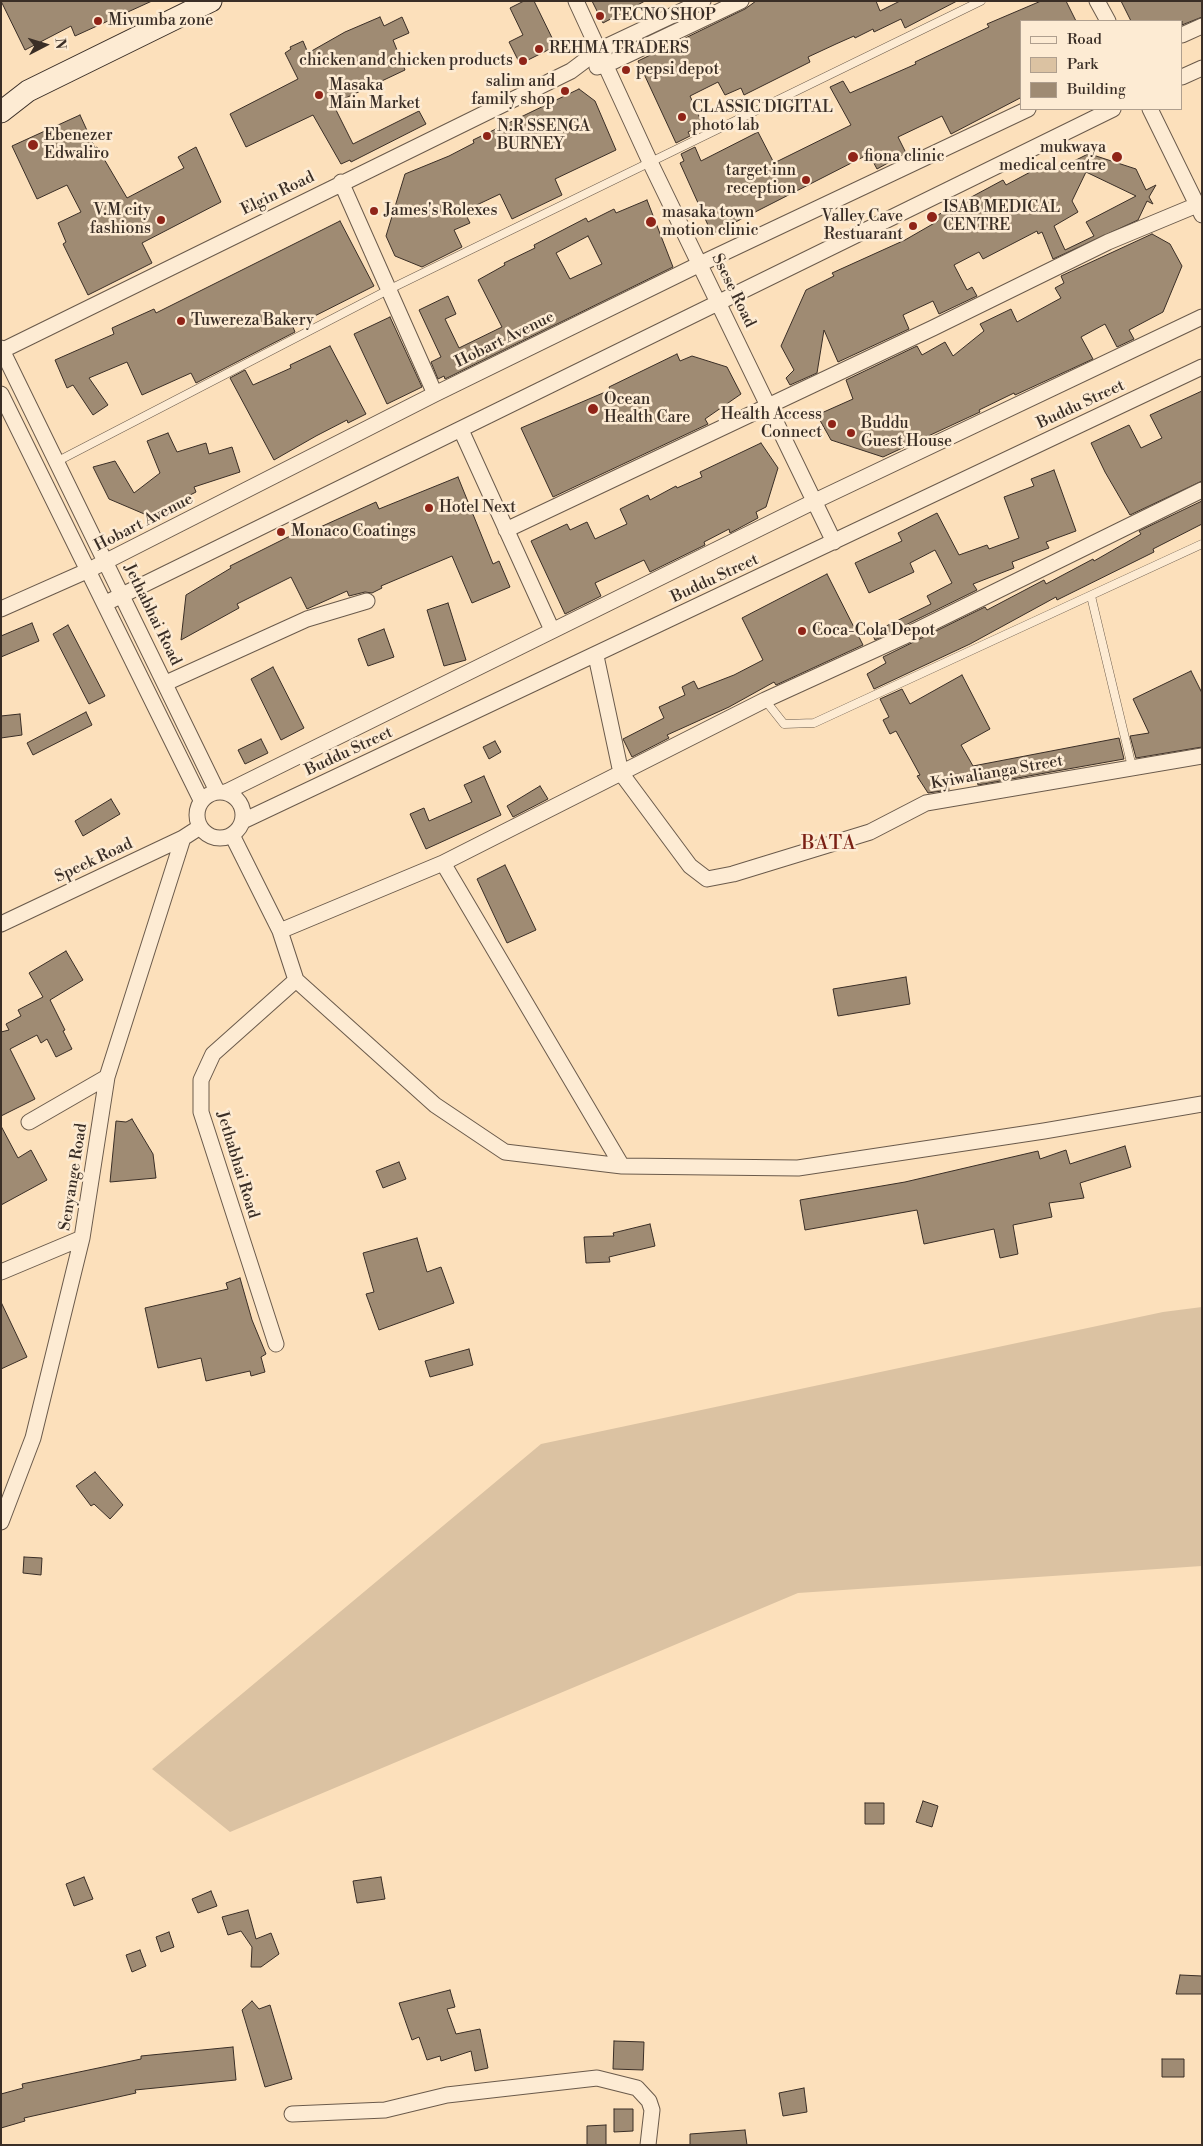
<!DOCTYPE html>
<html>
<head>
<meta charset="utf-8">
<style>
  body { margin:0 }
  #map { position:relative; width:1203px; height:2146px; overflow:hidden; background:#fce0bb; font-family:"Libre Bodoni",serif }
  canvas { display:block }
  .frame { position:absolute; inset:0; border:2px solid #3a2e26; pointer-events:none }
  .legend { position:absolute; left:1020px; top:20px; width:162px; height:90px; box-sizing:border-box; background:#fdebd3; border:1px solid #af9f8e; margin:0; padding:6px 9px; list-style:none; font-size:15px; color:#3a2e26 }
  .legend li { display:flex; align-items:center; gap:10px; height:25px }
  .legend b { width:25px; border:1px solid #af9f8e }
  .north { position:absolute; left:20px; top:20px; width:50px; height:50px; -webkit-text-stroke:4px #fdebd3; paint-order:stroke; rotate:85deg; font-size:14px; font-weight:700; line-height:20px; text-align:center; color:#3a2e26 }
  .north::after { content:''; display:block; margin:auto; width:18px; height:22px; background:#3a2e26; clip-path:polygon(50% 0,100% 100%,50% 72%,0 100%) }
</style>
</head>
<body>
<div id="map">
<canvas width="1203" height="2146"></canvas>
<div class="frame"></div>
<ul class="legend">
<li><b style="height:6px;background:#fdebd3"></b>Road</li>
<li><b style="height:14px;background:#dbc2a2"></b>Park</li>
<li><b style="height:14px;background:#9f8b73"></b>Building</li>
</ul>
<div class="north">N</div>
</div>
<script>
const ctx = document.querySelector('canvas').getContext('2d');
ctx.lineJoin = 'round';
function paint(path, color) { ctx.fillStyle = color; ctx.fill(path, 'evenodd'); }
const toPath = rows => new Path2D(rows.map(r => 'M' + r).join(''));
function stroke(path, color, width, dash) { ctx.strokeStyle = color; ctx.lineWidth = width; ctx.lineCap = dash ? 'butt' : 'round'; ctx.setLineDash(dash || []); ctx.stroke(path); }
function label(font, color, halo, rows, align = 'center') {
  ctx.font = font + ' "Libre Bodoni",serif'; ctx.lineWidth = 5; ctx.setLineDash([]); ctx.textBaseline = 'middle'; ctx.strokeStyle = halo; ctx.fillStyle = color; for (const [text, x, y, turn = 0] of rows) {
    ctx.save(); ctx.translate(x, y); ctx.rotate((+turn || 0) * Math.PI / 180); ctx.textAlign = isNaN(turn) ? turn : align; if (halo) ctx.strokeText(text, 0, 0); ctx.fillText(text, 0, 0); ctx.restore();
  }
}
paint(toPath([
  [1202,1307,1202,1566,798,1593,230,1832,152,1769,541,1444,1163,1312]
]), '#dbc2a2');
const building = toPath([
  [1,1,152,1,75,36,71,26,25,50,1,1],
  [524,1,534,1,556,46,520,64,509,42,523,35,510,8,524,1],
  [592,1,645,1,603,23,592,1],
  [756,1,876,1,880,11,900,1,957,1,905,28,901,19,874,32,873,29,855,38,854,36,836,44,808,57,810,62,744,95,741,88,725,95,718,82,690,96,703,125,688,132,690,136,676,143,638,61,745,9,756,1],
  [1041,1,1066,1,1076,21,1022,21,1022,97,951,134,942,116,898,137,906,153,877,169,869,154,712,234,680,163,684,161,681,154,695,147,701,161,758,132,774,163,851,125,830,87,843,81,850,93,916,64,915,62,989,27,987,24,1041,1],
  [1121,1,1202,1,1202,17,1182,25,1182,21,1131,21,1121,1],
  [380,17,384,26,402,17,409,33,393,40,405,70,333,104,353,144,419,111,426,124,351,162,350,160,341,164,313,115,246,147,230,114,298,79,285,53,291,49,290,47,303,41,308,53,345,32,380,17],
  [579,89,595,101,616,150,555,179,562,195,512,219,500,194,464,211,470,223,454,230,462,247,422,267,395,256,386,236,405,174,449,156,474,143,473,140,579,89],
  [80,115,95,148,97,147,127,198,184,168,178,157,196,147,221,202,142,243,152,263,88,295,63,244,66,242,58,223,81,212,67,185,37,199,12,146,80,115],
  [1096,150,1093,155,1136,169,1146,190,1156,185,1149,197,1153,204,1147,201,1138,220,1053,259,1042,232,1038,234,1037,231,983,259,979,252,954,265,967,290,972,287,977,296,939,314,933,301,903,315,909,329,838,362,824,330,817,373,790,385,786,378,794,370,781,346,806,290,834,276,832,273,905,240,938,221,936,216,1003,180,1006,185,1051,161,1056,170,1096,150],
  [1086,172,1136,196,1086,222,1094,236,1065,250,1054,226,1078,212,1072,201,1086,172],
  [647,200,673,267,445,379,444,376,438,379,431,362,441,357,419,310,448,296,456,314,445,319,459,348,502,327,478,280,505,265,504,263,535,248,534,245,586,218,588,222,614,209,616,213,647,200],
  [588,236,602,264,570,279,556,253,588,236],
  [340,221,374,286,293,327,295,332,196,383,191,373,142,395,127,362,89,378,108,405,93,415,73,385,67,388,55,360,114,334,112,328,154,309,156,313,340,221],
  [1152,234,1170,244,1182,266,1163,312,1129,330,1134,339,1117,347,1105,324,1081,337,1093,359,1015,395,1014,393,979,410,980,412,883,457,831,440,817,415,853,399,846,380,917,346,922,355,945,342,953,356,984,331,980,324,1011,309,1017,322,1061,298,1055,288,1064,283,1061,276,1152,234],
  [390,317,422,387,387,404,354,334,390,317],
  [330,346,366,414,348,423,347,420,316,436,274,460,230,378,245,370,253,385,291,368,290,365,330,346],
  [677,354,680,361,692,356,727,367,741,394,705,419,708,424,553,497,521,428,610,390,609,387,677,354],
  [1202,391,1202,481,1130,515,1105,472,1091,443,1129,425,1141,448,1162,438,1150,415,1202,391],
  [168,433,177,452,206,443,209,454,232,447,240,472,194,487,196,492,149,516,109,499,93,467,115,461,134,493,160,473,147,441,168,433],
  [761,443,778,468,766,507,756,512,758,518,730,533,729,529,704,542,705,545,650,572,644,560,595,583,601,596,565,614,531,541,567,524,570,530,587,522,595,539,627,524,620,509,648,495,650,500,676,486,677,488,702,477,700,472,761,443],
  [1054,470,1076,531,1046,542,1049,548,1012,562,1014,568,973,584,977,590,875,640,872,633,931,604,927,596,952,583,935,550,910,563,914,572,869,593,855,563,902,541,898,533,937,513,959,555,987,545,989,549,1019,538,1004,497,1034,486,1031,479,1054,470],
  [458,477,493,564,499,561,510,587,472,603,452,556,381,586,382,588,372,593,365,592,349,596,347,591,307,609,291,577,237,604,239,608,181,640,186,595,231,568,230,566,296,533,298,537,376,502,379,509,458,477],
  [1202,501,1202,524,1153,549,1154,552,1057,600,1056,597,970,644,874,689,867,674,886,663,883,657,985,607,987,610,1044,580,1046,584,1093,559,1094,561,1141,534,1139,531,1202,501],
  [827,574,863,645,776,685,774,682,729,707,667,735,669,738,632,757,623,739,664,718,659,707,685,695,682,687,694,681,698,689,734,675,763,660,742,618,827,574],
  [448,603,466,660,444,666,427,610,448,603],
  [32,623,39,641,1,657,1,636,32,623],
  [68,625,105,696,89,704,53,634,68,625],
  [384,629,394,657,368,666,358,639,384,629],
  [273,667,304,728,281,740,251,679,273,667],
  [1191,671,1202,693,1202,747,1136,758,1130,736,1149,733,1133,699,1191,671],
  [962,675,990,729,961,745,973,766,1119,738,1124,759,978,785,977,779,948,784,949,790,928,793,917,776,920,775,896,731,890,734,883,720,889,717,880,699,902,689,910,704,962,675],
  [86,712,92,725,33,755,27,743,86,712],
  [20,714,22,735,1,738,1,716,20,714],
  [261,739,268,753,245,764,238,750,261,739],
  [495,741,501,752,489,759,483,747,495,741],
  [484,776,501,815,426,849,410,814,424,808,429,821,472,802,464,785,484,776],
  [540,786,548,799,513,817,507,806,540,786],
  [111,799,120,814,83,836,75,821,111,799],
  [505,865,536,930,507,943,477,879,505,865],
  [66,951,83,980,50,1000,65,1030,63,1031,72,1049,56,1057,47,1039,41,1043,37,1035,10,1049,35,1099,1,1116,1,1032,9,1030,6,1024,21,1016,18,1010,43,997,29,973,66,951],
  [906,977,910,1004,838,1016,833,989,906,977],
  [132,1119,153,1154,156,1178,110,1182,116,1121,126,1122,132,1119],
  [1,1126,18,1158,31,1150,47,1180,1,1205,1,1126],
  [1125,1146,1131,1167,1080,1183,1084,1198,1049,1203,1052,1217,1013,1225,1018,1254,1000,1258,994,1229,924,1244,917,1210,805,1230,800,1200,905,1182,1038,1151,1040,1159,1066,1150,1070,1164,1125,1146],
  [399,1162,406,1179,383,1188,376,1171,399,1162],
  [650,1224,655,1246,609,1257,610,1262,586,1263,584,1237,614,1236,613,1233,650,1224],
  [417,1238,427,1272,441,1267,454,1303,379,1330,366,1294,374,1292,363,1253,417,1238],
  [240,1278,252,1320,266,1354,261,1357,265,1372,251,1376,250,1371,206,1381,201,1358,158,1368,145,1308,228,1289,226,1283,240,1278],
  [1,1302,27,1357,1,1369,1,1302],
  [469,1349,473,1365,430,1377,425,1361,469,1349],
  [95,1472,123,1505,110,1519,94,1504,91,1506,76,1486,95,1472],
  [24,1557,42,1558,41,1575,23,1573,24,1557],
  [923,1801,938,1806,932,1827,916,1822,923,1801],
  [865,1803,884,1803,884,1824,865,1824,865,1803],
  [84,1877,93,1899,74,1906,66,1884,84,1877],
  [381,1877,385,1899,357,1903,353,1881,381,1877],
  [211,1891,217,1906,198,1913,192,1899,211,1891],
  [248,1910,256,1939,271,1933,279,1954,261,1967,251,1967,252,1947,241,1931,228,1935,222,1917,248,1910],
  [169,1932,174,1947,161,1952,156,1937,169,1932],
  [140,1950,146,1966,132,1972,126,1955,140,1950],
  [1180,1975,1202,1976,1202,1994,1176,1994,1180,1975],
  [450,1990,455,2007,447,2009,456,2034,480,2029,488,2068,475,2071,471,2051,441,2061,440,2056,427,2060,419,2037,412,2040,399,2003,450,1990],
  [252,2001,259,2009,270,2005,292,2079,265,2087,242,2010,252,2001],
  [614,2041,644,2042,643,2070,613,2069,614,2041],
  [233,2047,236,2080,135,2090,136,2093,24,2118,25,2121,1,2128,1,2094,23,2088,22,2084,141,2059,141,2056,233,2047],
  [1162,2059,1184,2059,1184,2077,1162,2077,1162,2059],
  [804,2088,807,2112,783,2116,779,2093,804,2088],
  [614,2109,633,2109,633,2131,614,2132,614,2109],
  [606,2125,606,2145,587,2145,587,2126,606,2125],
  [745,2130,747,2145,690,2145,690,2134,745,2130]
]);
paint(building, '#9f8b73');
stroke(building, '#3a2e26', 1);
const lane = toPath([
  [58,461,390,289,981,1],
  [1091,596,1132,767],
  [765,700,784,724,814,723,1202,544]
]);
const street = toPath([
  [576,1,650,162,834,542],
  [1097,1,1108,21],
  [1182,35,1202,26],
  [597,67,606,65,741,1],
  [1182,77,1202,68],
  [1150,109,1202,215],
  [341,182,435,394],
  [1,348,217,791],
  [1,351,571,71,599,50,703,1],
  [1,394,201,800],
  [461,430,552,630],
  [506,530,933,328,1108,242,1197,205],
  [106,603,1113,109],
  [1,609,89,570,435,394,700,264,1028,109],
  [596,656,621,773,690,866,707,879,733,874,870,832,926,803,1202,756],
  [166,683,307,619,367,601],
  '197 815a23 23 0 1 1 46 0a23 23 0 1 1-46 0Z',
  [226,792,815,501,1202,317],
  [243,821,1202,367],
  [232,835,280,931,296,980,435,1105,505,1152,622,1166,798,1168,1044,1131,1202,1104],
  [443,863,622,1166],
  [1,924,183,838,200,827],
  [280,931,443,863,765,700,903,637,1202,490],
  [29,1122,107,1077],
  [1,1272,82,1238],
  [276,1344,201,1112,201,1080,213,1054,296,980],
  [1,1522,33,1438,82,1238,107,1077,183,838],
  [292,2114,385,2110,447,2095,597,2078,637,2088,649,2101,652,2110,648,2145]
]);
const secondary = toPath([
  [1,112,28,91,211,1]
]);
stroke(lane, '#6a5a4b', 9);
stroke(street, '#6a5a4b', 17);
stroke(secondary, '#3a2e26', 23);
stroke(lane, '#fdebd3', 8);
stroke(street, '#fdebd3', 15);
stroke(secondary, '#fdebd3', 21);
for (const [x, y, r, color] of [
  [600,16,5,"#8f2418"],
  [98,21,5,"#8f2418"],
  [539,49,5,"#8f2418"],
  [523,61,5,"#8f2418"],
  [626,70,5,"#8f2418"],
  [565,91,5,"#8f2418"],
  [319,95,5,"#8f2418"],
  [682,117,5,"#8f2418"],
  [487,136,5,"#8f2418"],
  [33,145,6,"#8f2418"],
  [853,157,6,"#8f2418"],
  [1117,157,6,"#8f2418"],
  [806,180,5,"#8f2418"],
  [374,211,5,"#8f2418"],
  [932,217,6,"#8f2418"],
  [161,220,5,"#8f2418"],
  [651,222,6,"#8f2418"],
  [913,226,5,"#8f2418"],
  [181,321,5,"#8f2418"],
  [593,409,6,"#8f2418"],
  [832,424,5,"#8f2418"],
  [851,433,5,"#8f2418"],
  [429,508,5,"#8f2418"],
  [281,532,5,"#8f2418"],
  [802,631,5,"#8f2418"]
]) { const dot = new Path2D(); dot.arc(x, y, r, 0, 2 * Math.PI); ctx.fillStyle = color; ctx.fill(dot); stroke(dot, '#fdebd3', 2); }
label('16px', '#3a2e26', '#fdebd3', [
  ["TECNO SHOP",610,16],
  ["Mivumba zone",108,21],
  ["REHMA TRADERS",549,49],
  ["chicken and chicken products",513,61,"right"],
  ["pepsi depot",636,70],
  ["salim and",555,82,"right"],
  ["family shop",555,100,"right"],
  ["Masaka",329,86],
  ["Main Market",329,104],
  ["CLASSIC DIGITAL",692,108],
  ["photo lab",692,126],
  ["N.R SSENGA",497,127],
  ["BURNEY",497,145],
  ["Ebenezer",44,136],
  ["Edwaliro",44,154],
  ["mukwaya",1106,148,"right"],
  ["medical centre",1106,166,"right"],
  ["fiona clinic",864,157],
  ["target inn",796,171,"right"],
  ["reception",796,189,"right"],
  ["ISAB MEDICAL",943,208],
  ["CENTRE",943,226],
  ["V.M city",151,211,"right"],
  ["fashions",151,229,"right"],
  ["James's Rolexes",384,211],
  ["masaka town",662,213],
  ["motion clinic",662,231],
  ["Valley Cave",903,217,"right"],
  ["Restuarant",903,235,"right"],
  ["Tuwereza Bakery",191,321],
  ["Ocean",604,400],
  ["Health Care",604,418],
  ["Health Access",822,415,"right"],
  ["Connect",822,433,"right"],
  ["Buddu",861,424],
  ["Guest House",861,442],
  ["Hotel Next",439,508],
  ["Monaco Coatings",291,532],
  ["Coca-Cola Depot",812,631]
], 'left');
label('16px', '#3a2e26', '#fdebd3', [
  ["Elgin Road",278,194,-26],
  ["Ssese Road",733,291,64],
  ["Hobart Avenue",505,340,-26],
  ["Buddu Street",1081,405,-25],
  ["Hobart Avenue",144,523,-27],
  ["Buddu Street",715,579,-25],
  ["Jethabhai Road",152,615,64],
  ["Buddu Street",349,752,-25],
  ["Kyiwalianga Street",997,773,-10],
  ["Speek Road",94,861,-25],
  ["Jethabhai Road",237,1165,73],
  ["Senyange Road",74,1177,-81]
]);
ctx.letterSpacing = '1px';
label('19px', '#7a1f14', '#fdebd3', [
  ["BATA",829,844]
]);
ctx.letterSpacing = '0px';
</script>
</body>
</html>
